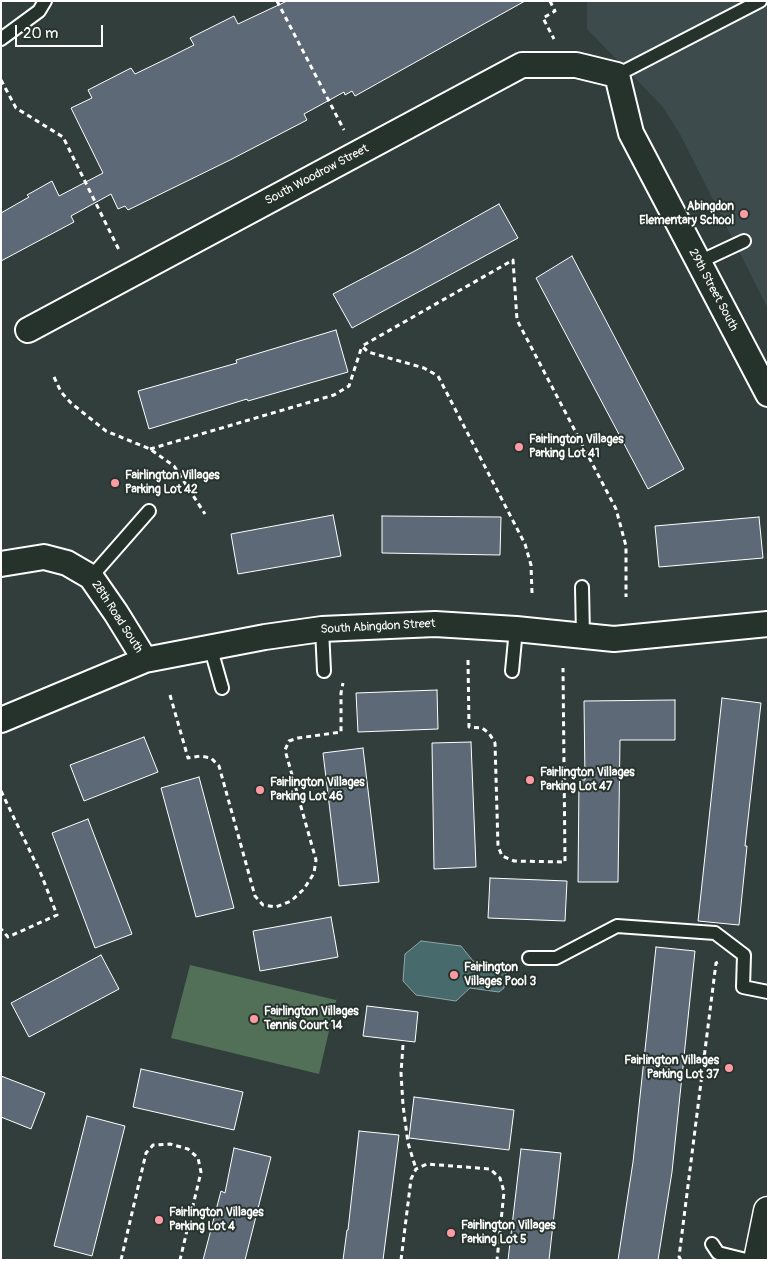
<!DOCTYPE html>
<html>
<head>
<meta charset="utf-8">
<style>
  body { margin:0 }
  #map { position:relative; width:769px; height:1261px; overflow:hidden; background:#313e3c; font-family:Pangolin,sans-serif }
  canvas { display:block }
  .frame { position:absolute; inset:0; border:2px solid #fff; pointer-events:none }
  .scale { position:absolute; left:15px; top:25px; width:88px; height:22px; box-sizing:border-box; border:2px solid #fff; border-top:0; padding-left:6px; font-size:15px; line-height:18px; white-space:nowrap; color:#fff; -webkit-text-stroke:4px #26332d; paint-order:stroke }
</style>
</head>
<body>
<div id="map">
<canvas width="769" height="1261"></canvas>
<div class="frame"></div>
<div class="scale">20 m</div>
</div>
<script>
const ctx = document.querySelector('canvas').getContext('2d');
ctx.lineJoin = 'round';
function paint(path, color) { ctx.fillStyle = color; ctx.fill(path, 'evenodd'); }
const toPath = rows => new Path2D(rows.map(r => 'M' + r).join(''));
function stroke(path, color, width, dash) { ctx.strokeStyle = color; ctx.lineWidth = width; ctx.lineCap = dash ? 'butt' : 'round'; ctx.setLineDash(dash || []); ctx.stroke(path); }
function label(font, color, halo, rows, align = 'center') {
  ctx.font = font + ' Pangolin,sans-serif'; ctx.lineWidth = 4; ctx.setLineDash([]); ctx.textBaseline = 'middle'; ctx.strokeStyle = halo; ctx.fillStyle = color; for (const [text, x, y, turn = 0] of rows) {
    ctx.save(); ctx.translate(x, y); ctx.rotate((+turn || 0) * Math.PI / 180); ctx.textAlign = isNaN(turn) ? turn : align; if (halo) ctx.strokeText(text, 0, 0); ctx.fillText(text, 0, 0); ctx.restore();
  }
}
paint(toPath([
  [587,1,768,1,768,309,680,134,662,106,587,29]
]), '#3e4b4d');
paint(toPath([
  [190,965,336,1000,337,997,319,1074,171,1038]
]), '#526f57');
const water = toPath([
  [421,941,461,946,473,961,503,965,506,970,504,988,499,992,470,988,456,1001,416,995,403,981,405,954,421,941]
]);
paint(water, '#476a6c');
stroke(water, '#91a6a7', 1);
const building = toPath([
  [287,1,525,1,355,96,352,91,345,95,344,92,304,114,307,120,230,160,128,210,125,206,118,209,111,194,71,216,74,222,1,261,1,213,29,197,27,195,52,181,59,196,103,173,71,108,92,98,88,90,131,68,135,74,168,58,194,45,190,38,234,16,238,24,287,1],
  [499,204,518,238,352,328,333,294,413,252,499,204],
  [572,256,684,469,648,489,536,278,572,256],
  [336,330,348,372,248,401,247,399,149,429,138,391,237,363,236,360,336,330],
  [333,515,341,556,238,574,231,534,333,515],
  [382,516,501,517,500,555,382,553,382,516],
  [759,517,763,558,659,567,655,526,759,517],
  [437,690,438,729,358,732,356,693,437,690],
  [722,698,761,703,745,846,747,846,739,925,698,921,722,698],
  [675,700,675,740,620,740,618,882,578,882,579,780,585,780,584,701,675,700],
  [144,737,158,772,84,801,70,765,144,737],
  [471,742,476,867,434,869,432,743,471,742],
  [363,748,379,882,339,886,323,753,363,748],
  [199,777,234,908,196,917,161,788,199,777],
  [88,819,132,934,95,948,52,833,88,819],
  [490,878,567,881,565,921,488,918,490,878],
  [331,917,338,957,260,971,253,931,331,917],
  [656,947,695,951,672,1172,658,1260,618,1260,633,1162,656,947],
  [101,955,119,989,29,1037,11,1003,101,955],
  [367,1006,418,1012,415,1042,363,1036,367,1006],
  [141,1069,243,1092,234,1130,133,1107,141,1069],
  [1,1076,45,1093,31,1129,1,1117,1,1076],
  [414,1097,514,1110,509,1150,409,1138,414,1097],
  [87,1116,125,1126,92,1256,54,1246,87,1116],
  [359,1131,399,1135,383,1260,343,1260,347,1230,348,1230,359,1131],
  [234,1148,271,1157,245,1260,203,1260,221,1191,225,1193,234,1148],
  [521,1149,561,1153,549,1260,508,1260,521,1149]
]);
paint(building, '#5d6976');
stroke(building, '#fff', 1);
const service = toPath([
  [1,39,39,11,45,1],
  [617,75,760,1],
  [699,262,744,241],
  [91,577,149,511],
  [582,587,583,636],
  [322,629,324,671],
  [210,646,222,688],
  [512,671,516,629],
  [529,958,556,958,617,926,715,933,744,955,743,987,768,992],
  [712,1244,718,1253,746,1260]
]);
const minor = toPath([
  [28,330,522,65,576,65,617,75,631,133,768,394],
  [1,564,44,557,67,563,91,577,116,613,145,660],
  [1,720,145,660,265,637,322,629,435,624,516,629,614,639,768,624]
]);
const tertiary = toPath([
  [758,1260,768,1211]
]);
stroke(service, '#fff', 16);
stroke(minor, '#fff', 28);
stroke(tertiary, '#fff', 31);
stroke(toPath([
  [277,1,344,130],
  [550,1,555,11,543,18,554,39],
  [1,80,16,108,63,137,120,252],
  [54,377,61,392,71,403,106,431,150,449,174,466,205,514],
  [150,449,334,395,349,386,362,346],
  [532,593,531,565,525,544,438,376,424,368,368,352,362,346,513,260,517,320,616,509,626,546,626,597],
  [468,660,469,727,482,728,489,733,495,743,498,846,502,856,514,861,565,862,563,668],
  [170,695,188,758,200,756,211,758,219,766,255,896,263,905,276,907,291,901,304,889,314,873,316,860,285,750,289,741,298,738,341,732,341,693,343,683],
  [1,791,41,874,57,915,8,937,1,929],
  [403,1045,401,1073,403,1105,408,1143,416,1169],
  [121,1260,146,1153,153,1145,170,1144,188,1149,198,1158,201,1172,180,1260],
  [401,1260,411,1179,416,1169,427,1164,490,1169,500,1178,504,1192,497,1260],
  [681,1260,679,1257,716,963,718,962]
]), '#fff', 3, [5, 4]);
stroke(service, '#26332d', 12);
stroke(minor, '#26332d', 24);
stroke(tertiary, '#26332d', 28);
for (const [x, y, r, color] of [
  [744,214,5,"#ff9aa2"],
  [519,447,5,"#ff9aa2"],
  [115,483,5,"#ff9aa2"],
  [530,780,5,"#ff9aa2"],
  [260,790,5,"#ff9aa2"],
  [454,975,5,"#ff9aa2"],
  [254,1019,5,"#ff9aa2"],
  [729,1068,5,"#ff9aa2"],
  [159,1220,5,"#ff9aa2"],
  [451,1233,5,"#ff9aa2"]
]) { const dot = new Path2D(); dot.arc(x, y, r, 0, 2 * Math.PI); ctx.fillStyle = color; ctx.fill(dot); stroke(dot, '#26332d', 2); }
label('12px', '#fff', '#26332d', [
  ["South Woodrow Street",317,175,-28],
  ["29th Street South",713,290,62],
  ["28th Road South",117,617,57],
  ["South Abingdon Street",378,627,-3]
]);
label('bold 12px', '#fff', '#26332d', [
  ["Abingdon",734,207,"right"],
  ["Elementary School",734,221,"right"],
  ["Fairlington Villages",529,440],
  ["Parking Lot 41",529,454],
  ["Fairlington Villages",125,476],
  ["Parking Lot 42",125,490],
  ["Fairlington Villages",540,773],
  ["Parking Lot 47",540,787],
  ["Fairlington Villages",270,783],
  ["Parking Lot 46",270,797],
  ["Fairlington",464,968],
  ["Villages Pool 3",464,982],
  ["Fairlington Villages",264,1012],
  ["Tennis Court 14",264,1026],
  ["Fairlington Villages",719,1061,"right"],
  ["Parking Lot 37",719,1075,"right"],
  ["Fairlington Villages",169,1213],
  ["Parking Lot 4",169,1227],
  ["Fairlington Villages",461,1226],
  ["Parking Lot 5",461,1240]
], 'left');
</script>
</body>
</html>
